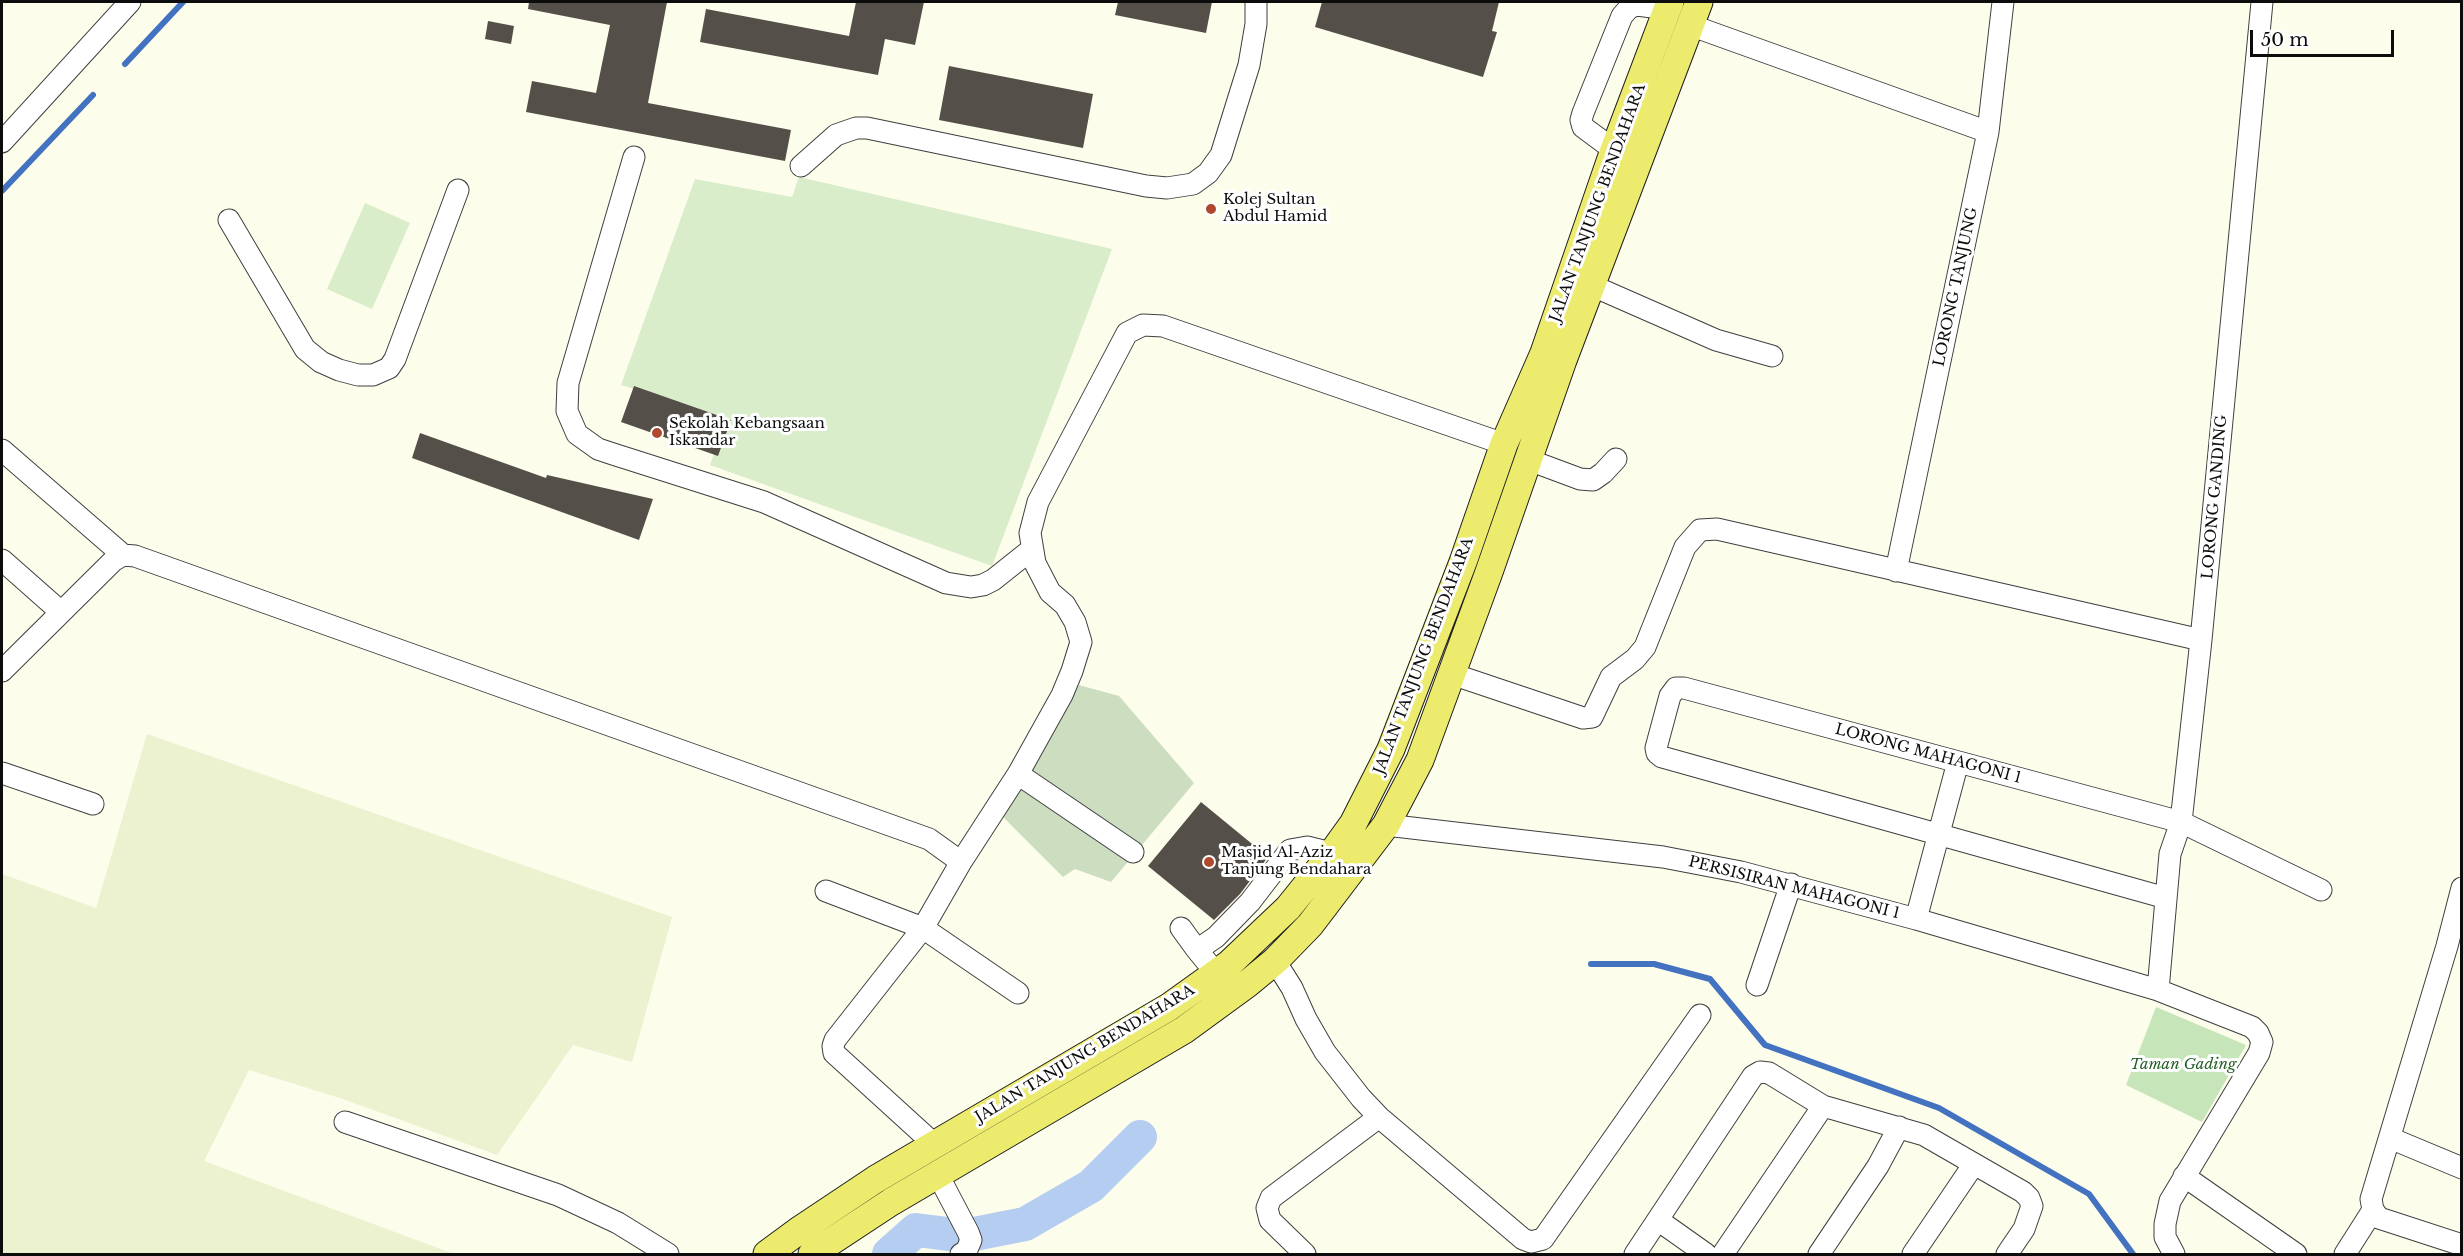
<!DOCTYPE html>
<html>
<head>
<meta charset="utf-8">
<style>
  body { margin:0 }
  #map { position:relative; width:2463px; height:1256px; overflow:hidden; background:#fdfdec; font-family:"Libre Baskerville",serif }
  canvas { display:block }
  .frame { position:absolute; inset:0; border:3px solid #0c0c0c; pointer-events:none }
  .scale { position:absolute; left:2250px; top:30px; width:144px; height:27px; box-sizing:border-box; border:3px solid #0c0c0c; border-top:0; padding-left:8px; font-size:18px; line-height:21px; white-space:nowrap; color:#0c0c0c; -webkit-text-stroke:4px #fff; paint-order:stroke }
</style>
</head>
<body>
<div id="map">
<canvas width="2463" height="1256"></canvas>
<div class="frame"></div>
<div class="scale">50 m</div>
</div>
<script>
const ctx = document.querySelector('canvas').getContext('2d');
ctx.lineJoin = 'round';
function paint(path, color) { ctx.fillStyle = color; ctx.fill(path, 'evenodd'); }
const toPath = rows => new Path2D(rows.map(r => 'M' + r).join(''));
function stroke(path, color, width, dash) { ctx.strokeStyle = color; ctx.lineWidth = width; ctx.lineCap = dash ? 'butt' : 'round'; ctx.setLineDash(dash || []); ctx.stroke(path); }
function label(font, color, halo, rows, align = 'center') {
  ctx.font = font + ' "Libre Baskerville",serif'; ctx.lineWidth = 6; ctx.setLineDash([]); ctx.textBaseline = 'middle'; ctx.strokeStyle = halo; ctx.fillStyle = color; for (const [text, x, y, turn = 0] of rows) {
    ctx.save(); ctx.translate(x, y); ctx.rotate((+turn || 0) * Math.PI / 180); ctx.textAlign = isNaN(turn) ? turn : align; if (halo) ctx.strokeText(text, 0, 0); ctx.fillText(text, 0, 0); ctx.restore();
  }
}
paint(toPath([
  [147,734,672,917,632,1062,573,1045,497,1155,343,1099,249,1070,204,1161,454,1254,2,1254,2,874,96,908]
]), '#ecf1cf');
paint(toPath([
  [2156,1007,2246,1045,2202,1122,2126,1085]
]), '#c6e5b9');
paint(toPath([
  [1079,685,1119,696,1194,783,1111,882,1075,869,1063,877,1003,817]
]), '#cdddc0');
paint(toPath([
  [799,177,1112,249,992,566,710,465,726,418,621,385,695,179,792,197],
  [365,203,410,223,372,309,327,289]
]), '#d9edca');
stroke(toPath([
  [125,64,183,2],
  [2,191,93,95],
  [1591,964,1654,964,1710,979,1765,1045,1939,1108,2089,1194,2133,1254]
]), '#4372c1', 6);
stroke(toPath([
  [889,1254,916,1230,964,1236,1025,1224,1091,1186,1140,1137]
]), '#b5cdf0', 34);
paint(toPath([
  [529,2,667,2,648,103,791,130,785,161,526,112,532,81,596,93,610,25,528,9],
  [856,2,924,2,915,45,885,39,878,75,700,42,706,9,849,36],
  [1118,2,1212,2,1206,33,1115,15],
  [1322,2,1499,2,1492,31,1497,32,1483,77,1315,27],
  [488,21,514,26,511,44,485,39],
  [949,66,1093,94,1083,148,939,120],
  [634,386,731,420,718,456,621,422],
  [420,433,546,478,547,475,653,499,639,540,412,458],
  [1201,802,1268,857,1240,894,1214,920,1148,866]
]), '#545049');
const minor = toPath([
  [1690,25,1988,132],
  [2,142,130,2],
  [1614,150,1583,127,1581,120,1583,113,1622,16,1629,8,1637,5,1668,9],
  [634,157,568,383,567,411,577,434,598,449,613,454,764,502,946,583,971,587,983,585,993,580,1032,549],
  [801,166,836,135,856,128,867,128,1146,186,1167,188,1193,184,1208,173,1221,155,1249,65,1256,24,1256,2],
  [229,220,305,349,321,362,339,370,358,375,373,375,389,368,395,359,458,190],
  [1593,286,1716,340,1772,356],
  [2,450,123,555,135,556,929,839,961,862],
  [1529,460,1580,479,1593,480,1603,473,1616,459],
  [2,560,61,612],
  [1896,571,1988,132,2003,2],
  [2,671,113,561,123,555],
  [1452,674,1583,718,1592,717,1611,677,1635,659,1645,647,1685,547,1700,530,1717,529,2201,640],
  [2,773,93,804],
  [1018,774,1133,852],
  [1386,825,1663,857,1741,872,1916,919,2158,990,2252,1027,2258,1033,2262,1042,2259,1053,2170,1201,2165,1224,2165,1237,2174,1254],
  [2462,888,2447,946,2371,1199,2373,1210,2379,1218,2462,1245],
  [826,891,923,928,1018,993],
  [2166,898,1662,757,1657,753,1656,748,1670,696,1676,688,1684,688,2181,822,2321,890],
  [1916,919,1958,762],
  [1181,928,1197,950],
  [1275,961,1292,988,1306,1019,1325,1052,1361,1098,1379,1117,1523,1239,1531,1242,1543,1239,1700,1015],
  [1216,973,1197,950,1216,937,1250,902,1290,850,1307,847,1323,851,1330,856],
  [1757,985,1791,884],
  [2158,990,2170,854,2181,822,2201,640,2262,2],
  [345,1122,558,1195,618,1223,668,1254],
  [2390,1138,2462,1168],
  [935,1145,834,1053,833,1046,835,1040,923,928,961,862,1018,774,1062,695,1072,671,1081,642,1075,622,1065,605,1050,592,1035,563,1030,533,1038,502,1127,333,1143,325,1163,326,1504,444],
  [938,1175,968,1232,971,1240,966,1252,961,1254],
  [2184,1176,2296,1254],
  [1658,1220,1706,1254],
  [1305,1254,1270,1220,1267,1208,1271,1198,1379,1117],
  [1635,1254,1753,1076,1760,1072,1769,1073,1823,1106,1924,1135,2023,1192,2029,1198,2032,1206,2024,1229,2007,1254],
  [1723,1254,1823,1106],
  [1819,1254,1878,1166,1899,1127],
  [1913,1254,1974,1164],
  [2345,1254,2373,1210]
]);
const major = toPath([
  [767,1254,801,1229,876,1179,1169,1007,1229,964,1288,908,1330,856,1353,824,1391,749,1463,562,1504,444,1544,353,1614,150,1670,2],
  [812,1254,891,1202,1184,1030,1247,984,1275,961,1310,925,1386,825,1420,760,1489,572,1563,360,1699,2]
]);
stroke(minor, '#3f3f3f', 23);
stroke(major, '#1d1d1d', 29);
stroke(minor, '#fff', 21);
stroke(major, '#edeb6d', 27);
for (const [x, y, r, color] of [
  [1211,209,6,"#b04830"],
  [657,433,6,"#b04830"],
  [1209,862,6,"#b04830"]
]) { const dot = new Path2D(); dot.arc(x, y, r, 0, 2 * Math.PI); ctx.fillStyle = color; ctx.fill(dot); stroke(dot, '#fff', 2); }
label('15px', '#0c0c0c', '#fff', [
  ["Kolej Sultan",1223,200],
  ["Abdul Hamid",1223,217],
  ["Sekolah Kebangsaan",669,424],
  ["Iskandar",669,441],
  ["Masjid Al-Aziz",1221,853],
  ["Tanjung Bendahara",1221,870]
], 'left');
label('15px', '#0c0c0c', '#fff', [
  ["JALAN TANJUNG BENDAHARA",1598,203,-70],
  ["LORONG TANJUNG",1956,287,-78],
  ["LORONG GANDING",2215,497,-85],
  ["JALAN TANJUNG BENDAHARA",1424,656,-69],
  ["LORONG MAHAGONI 1",1928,754,15],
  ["PERSISIRAN MAHAGONI 1",1794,888,14],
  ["JALAN TANJUNG BENDAHARA",1085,1054,-31]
]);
label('italic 15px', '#225e24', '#fff', [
  ["Taman Gading",2183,1065]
]);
</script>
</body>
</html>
